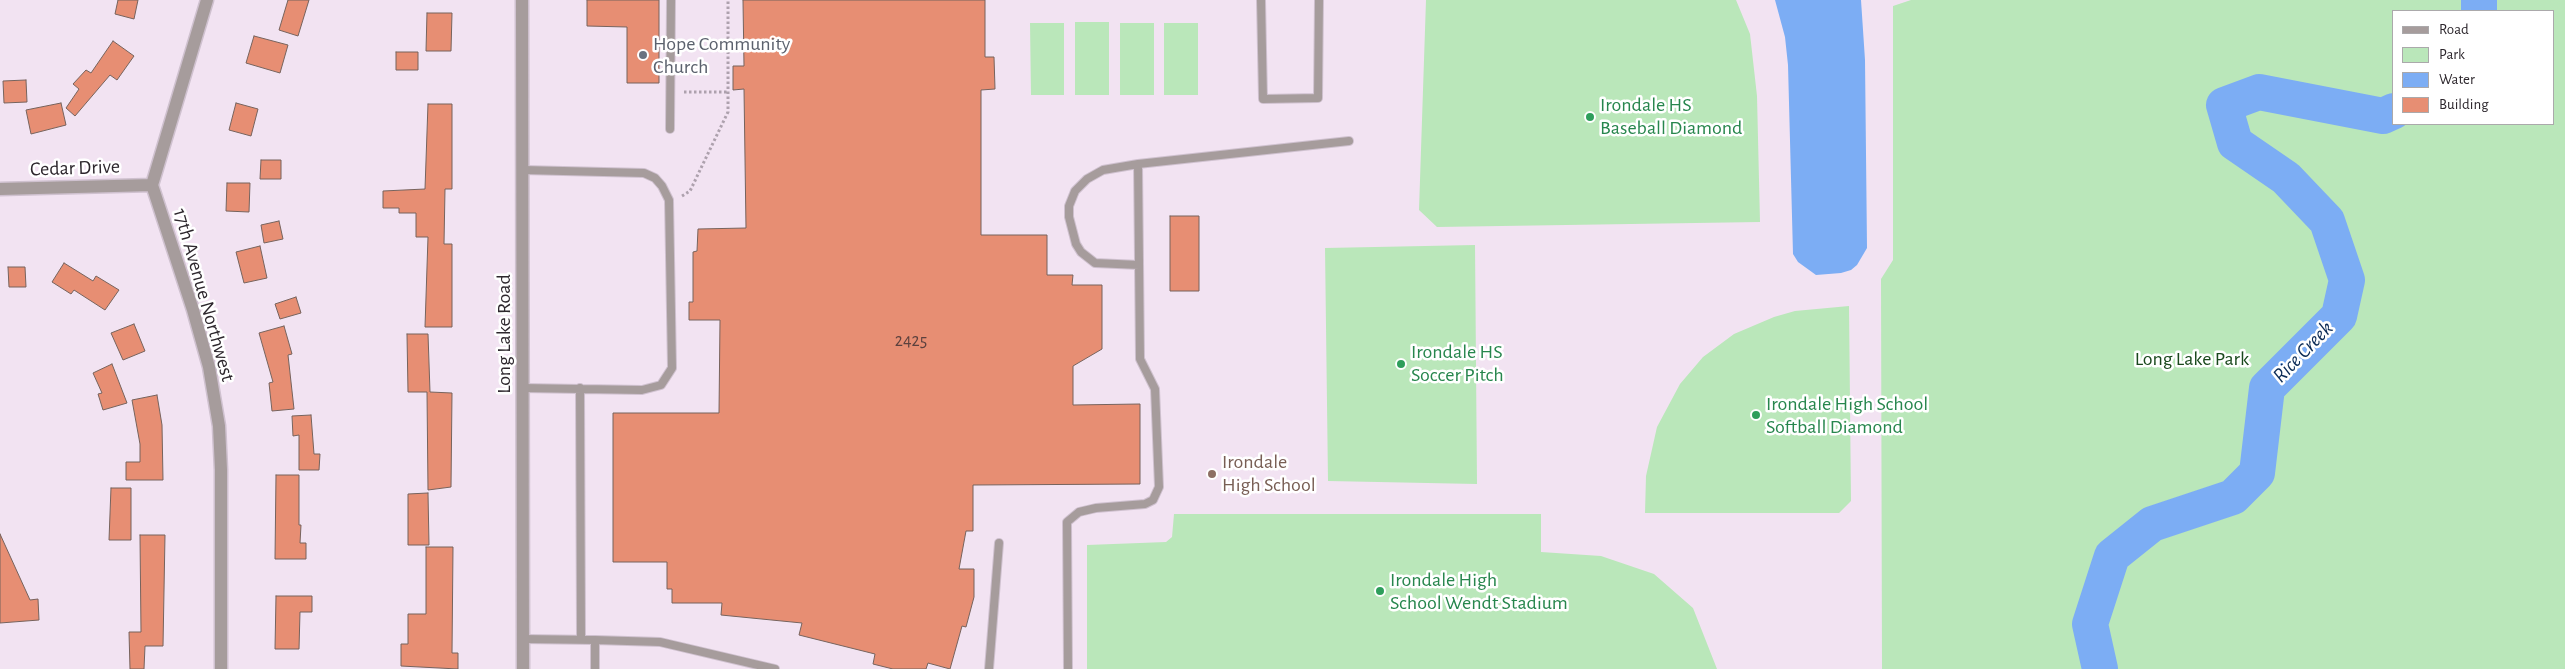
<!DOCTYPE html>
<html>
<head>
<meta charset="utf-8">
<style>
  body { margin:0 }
  #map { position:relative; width:2565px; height:669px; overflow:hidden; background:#f2e3f2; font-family:"Alegreya Sans",sans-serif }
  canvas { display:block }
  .legend { position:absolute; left:2392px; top:10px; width:162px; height:115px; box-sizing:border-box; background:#fff; border:1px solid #aba9ab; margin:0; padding:6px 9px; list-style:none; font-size:15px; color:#2d272d }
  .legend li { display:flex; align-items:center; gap:10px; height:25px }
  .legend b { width:25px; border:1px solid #aba9ab }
</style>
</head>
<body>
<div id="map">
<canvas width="2565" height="669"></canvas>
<ul class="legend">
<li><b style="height:6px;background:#a69c9c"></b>Road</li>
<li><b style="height:14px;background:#bae7ba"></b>Park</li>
<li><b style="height:14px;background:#7cadf4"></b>Water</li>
<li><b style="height:14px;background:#e78e73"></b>Building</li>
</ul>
</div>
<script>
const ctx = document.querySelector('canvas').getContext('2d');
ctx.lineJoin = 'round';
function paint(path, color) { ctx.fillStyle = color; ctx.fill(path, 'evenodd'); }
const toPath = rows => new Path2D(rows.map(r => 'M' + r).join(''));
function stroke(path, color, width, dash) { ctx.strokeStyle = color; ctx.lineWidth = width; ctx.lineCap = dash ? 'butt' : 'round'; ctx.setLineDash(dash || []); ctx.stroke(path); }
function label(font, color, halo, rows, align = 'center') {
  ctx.font = font + ' "Alegreya Sans",sans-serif'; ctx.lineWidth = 5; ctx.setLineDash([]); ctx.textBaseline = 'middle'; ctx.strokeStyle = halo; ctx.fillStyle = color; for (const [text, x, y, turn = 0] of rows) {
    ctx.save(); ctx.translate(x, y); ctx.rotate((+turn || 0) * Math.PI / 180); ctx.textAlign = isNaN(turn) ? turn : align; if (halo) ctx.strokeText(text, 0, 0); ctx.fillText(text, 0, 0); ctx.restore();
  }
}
paint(toPath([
  [1426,0,1736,0,1750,34,1757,96,1760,222,1437,227,1419,210],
  [1911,0,2565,0,2565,669,1882,669,1881,279,1893,260,1893,6],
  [2394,11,2554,11,2554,124,2394,124],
  [1075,22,1109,22,1109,95,1075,95],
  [1030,23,1064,23,1064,95,1031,95],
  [1120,23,1154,23,1154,95,1120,95],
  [1164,23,1198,23,1198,95,1164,95],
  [1475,245,1477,484,1328,481,1325,248],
  [1849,306,1851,501,1839,513,1645,513,1646,476,1657,427,1680,384,1703,357,1734,334,1774,317,1795,311],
  [1174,514,1541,514,1541,552,1601,556,1654,574,1693,608,1717,669,1087,669,1087,545,1166,542,1172,537]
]), '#bae7ba');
paint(toPath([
  [1775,0,1861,0,1865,60,1867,248,1857,265,1851,270,1841,273,1816,275,1798,262,1793,254,1788,65,1785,37]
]), '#7cadf4');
stroke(toPath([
  [2479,11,2479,0],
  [2100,669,2090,624,2112,556,2152,524,2233,497,2257,473,2267,388,2339,316,2347,280,2327,221,2286,178,2235,143,2224,105,2259,92,2383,116,2394,111]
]), '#7cadf4', 36);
const building = toPath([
  [118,0,138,0,134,19,115,14,118,0],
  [288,0,309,0,298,36,279,30,288,0],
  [587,0,659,0,659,83,627,83,627,27,587,26,587,0],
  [743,0,985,0,985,57,994,57,995,89,981,90,981,235,1047,235,1047,275,1073,275,1072,285,1102,285,1102,349,1073,366,1073,405,1140,404,1140,484,973,485,973,531,966,531,959,569,974,569,974,597,966,627,962,626,950,669,928,663,926,669,893,669,873,664,875,654,799,635,802,623,721,615,722,603,672,603,672,589,667,589,667,562,613,562,613,413,719,413,720,320,689,320,689,302,693,302,693,252,697,251,698,229,746,228,744,89,733,90,733,66,744,66,743,0],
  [427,13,452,13,451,51,426,51,427,13],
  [254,36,288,45,280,73,246,63,254,36],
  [113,41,134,56,117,80,110,75,75,116,66,108,79,89,73,84,86,70,91,73,113,41],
  [396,52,418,52,418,70,396,70,396,52],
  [26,80,27,102,4,103,3,81,26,80],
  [61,103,66,125,31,134,26,110,61,103],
  [236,103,258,109,251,136,229,130,236,103],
  [428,104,452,104,452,189,445,189,444,244,452,244,452,327,425,327,428,237,416,237,416,213,399,213,399,208,383,208,383,191,425,189,428,104],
  [261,160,281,160,281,179,260,179,261,160],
  [227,183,250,183,249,212,226,211,227,183],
  [1170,216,1199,216,1199,291,1170,291,1170,216],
  [279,221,283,239,264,243,261,225,279,221],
  [260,246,267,278,244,283,236,252,260,246],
  [64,263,93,281,96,276,119,290,105,310,74,290,71,294,52,282,64,263],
  [8,267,25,267,26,287,9,287,8,267],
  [296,297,301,313,280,319,275,304,296,297],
  [134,324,145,351,123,360,111,333,134,324],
  [284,326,292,354,288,355,294,409,272,411,269,383,273,382,259,333,284,326],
  [407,334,428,334,430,392,452,393,451,487,428,490,427,392,408,392,407,334],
  [112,364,127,403,103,410,98,394,102,393,93,373,112,364],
  [157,395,162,425,163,480,126,480,126,462,140,462,140,444,132,400,157,395],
  [311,415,314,454,320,454,319,470,299,470,299,435,293,436,292,416,311,415],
  [276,475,299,475,299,525,301,525,300,543,306,543,306,559,275,559,276,475],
  [111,488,131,488,131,540,109,540,111,488],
  [428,493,429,545,408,545,408,494,428,493],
  [0,534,30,600,38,599,39,620,0,623,0,534],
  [140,535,165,535,163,646,145,646,144,669,130,669,129,632,141,632,140,535],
  [426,547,453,547,452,653,458,653,458,669,401,666,401,644,408,644,408,614,426,614,426,547],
  [276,596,312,596,312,612,300,612,299,649,275,649,276,596]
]);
paint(building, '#e78e73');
stroke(building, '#76635d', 1);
const service = toPath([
  [1261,0,1263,99,1318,98,1319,0],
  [670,129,671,0],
  [1138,164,1103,170,1087,179,1075,191,1069,206,1069,217,1076,244,1081,252,1095,263,1139,265],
  [522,388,642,390,661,385,672,368,669,200,662,186,655,178,644,173,523,170],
  [580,388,581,638],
  [523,639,595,640],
  [595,669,595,640,660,642,775,669],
  [989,669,999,543],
  [1068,669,1067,522,1079,512,1096,508,1145,504,1153,500,1159,487,1155,389,1140,359,1138,164,1349,141]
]);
const minor = toPath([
  [207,0,152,185,193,310,209,367,219,426,221,470,221,669],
  [0,189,152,185]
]);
const tertiary = toPath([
  [522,0,523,669]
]);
stroke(service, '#cfc1cf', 10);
stroke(minor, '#cfc1cf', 15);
stroke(tertiary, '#cfc1cf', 15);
stroke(toPath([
  [684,92,727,92],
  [682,196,690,191,728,112,728,0]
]), '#ada1ad', 3, [2.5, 2.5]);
stroke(service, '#a69c9c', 8);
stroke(minor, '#a69c9c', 12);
stroke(tertiary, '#a69c9c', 12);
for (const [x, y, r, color] of [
  [643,55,5,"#6b7280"],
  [1590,117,5,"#2e9e5b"],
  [1401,364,5,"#2e9e5b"],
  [1756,415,5,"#2e9e5b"],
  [1212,474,5,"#8d6e63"],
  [1380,591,5,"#2e9e5b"]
]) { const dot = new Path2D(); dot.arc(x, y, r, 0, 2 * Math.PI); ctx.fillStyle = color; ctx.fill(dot); stroke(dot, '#fff', 2); }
label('18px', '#5c413e', null, [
  ["2425",911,341]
]);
label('20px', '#5b616d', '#fff', [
  ["Hope Community",653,44],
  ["Church",653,67]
], 'left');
label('20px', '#27864d', '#fff', [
  ["Irondale HS",1600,105],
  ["Baseball Diamond",1600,128],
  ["Irondale HS",1411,352],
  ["Soccer Pitch",1411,375],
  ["Irondale High School",1766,404],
  ["Softball Diamond",1766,427],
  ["Irondale High",1390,580],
  ["School Wendt Stadium",1390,603]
], 'left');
label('20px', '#2d272d', '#fff', [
  ["Cedar Drive",75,168,-2],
  ["17th Avenue Northwest",204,295,74],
  ["Long Lake Road",504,334,-90]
]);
label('20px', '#19481c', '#fff', [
  ["Long Lake Park",2192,359]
]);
label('20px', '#785e54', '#fff', [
  ["Irondale",1222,462],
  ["High School",1222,485]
], 'left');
label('italic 21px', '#0a2a55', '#fff', [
  ["Rice Creek",2303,352,-46]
]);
</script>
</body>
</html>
